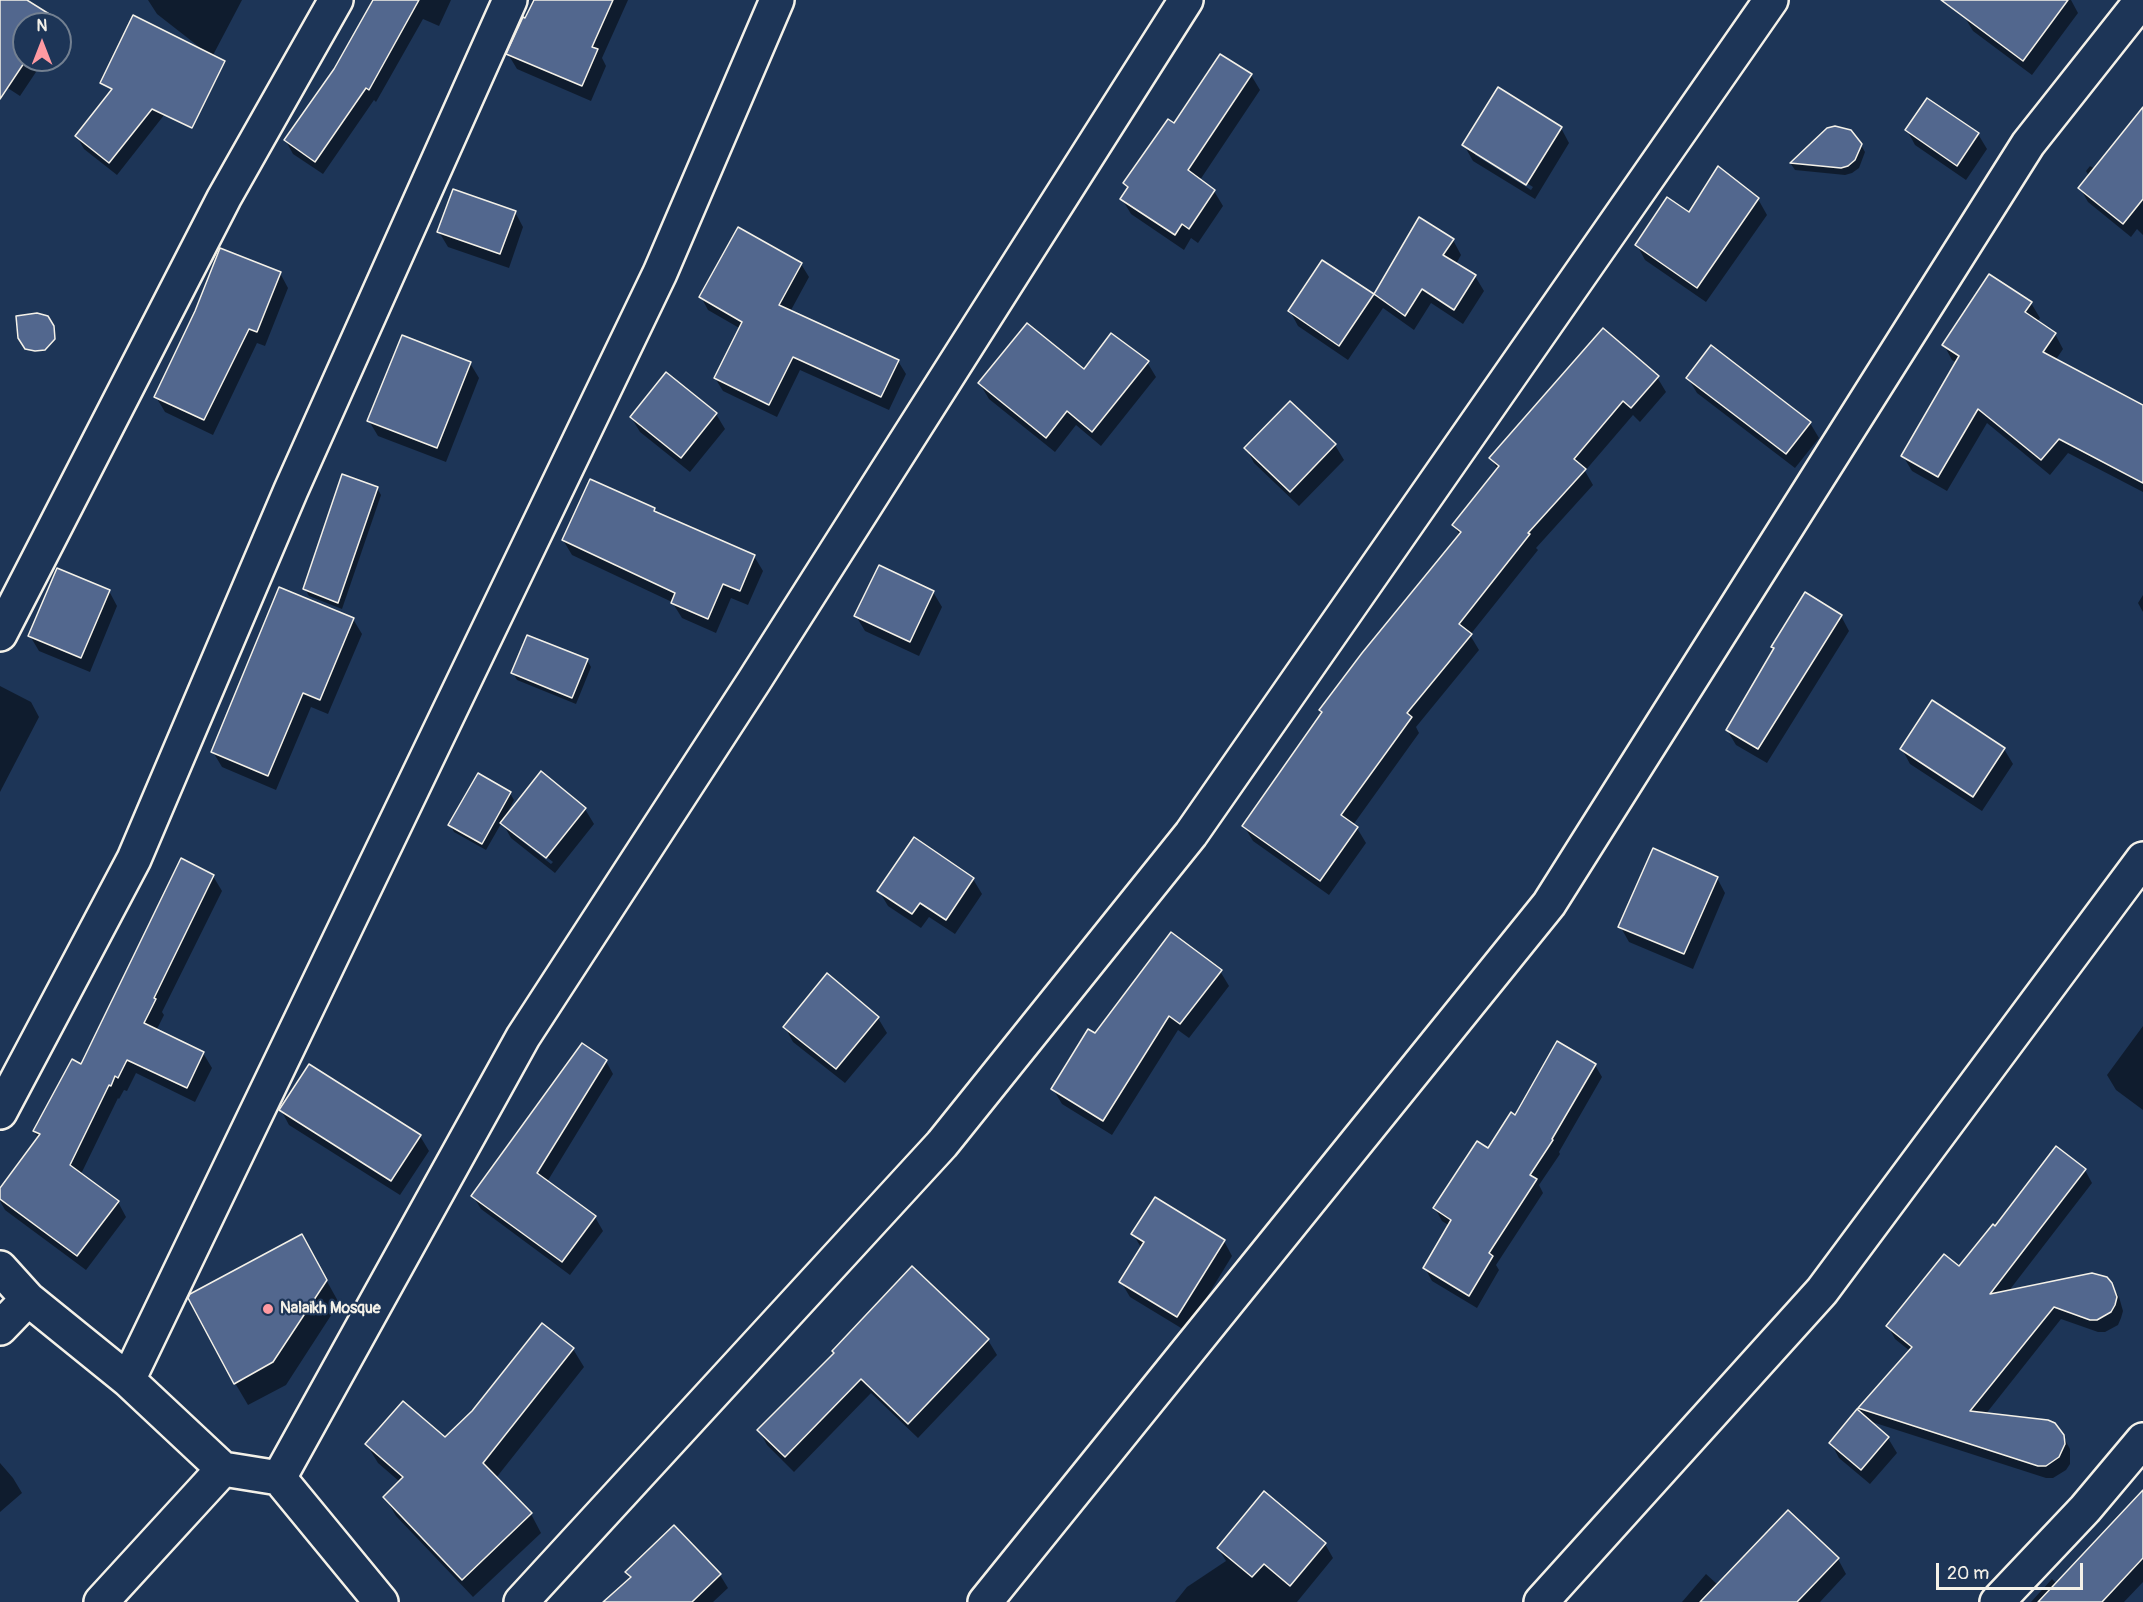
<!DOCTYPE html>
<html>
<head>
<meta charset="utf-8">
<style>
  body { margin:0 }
  #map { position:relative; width:2143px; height:1602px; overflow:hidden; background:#1d3557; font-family:Pangolin,sans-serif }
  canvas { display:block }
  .north { position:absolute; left:12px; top:12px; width:60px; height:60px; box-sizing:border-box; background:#1d3557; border:2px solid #738091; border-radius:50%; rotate:0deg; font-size:16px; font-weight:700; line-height:24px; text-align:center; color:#f4f1e8 }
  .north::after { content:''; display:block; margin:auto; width:21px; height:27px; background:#ff9aa2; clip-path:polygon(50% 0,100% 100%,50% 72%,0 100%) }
  .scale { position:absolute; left:1936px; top:1563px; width:147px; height:27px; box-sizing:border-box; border:3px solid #f4f1e8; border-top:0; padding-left:8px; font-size:18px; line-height:21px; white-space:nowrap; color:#f4f1e8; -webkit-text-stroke:4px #1d3557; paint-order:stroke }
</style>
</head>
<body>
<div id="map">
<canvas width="2143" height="1602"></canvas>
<div class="north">N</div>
<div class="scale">20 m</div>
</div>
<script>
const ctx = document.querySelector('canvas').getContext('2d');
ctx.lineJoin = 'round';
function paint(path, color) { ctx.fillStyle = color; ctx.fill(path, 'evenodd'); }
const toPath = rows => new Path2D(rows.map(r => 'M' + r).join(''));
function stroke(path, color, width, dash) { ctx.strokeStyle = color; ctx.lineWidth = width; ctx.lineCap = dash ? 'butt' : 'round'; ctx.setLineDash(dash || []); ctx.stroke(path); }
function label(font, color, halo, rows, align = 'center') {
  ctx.font = font + ' Pangolin,sans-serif'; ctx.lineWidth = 4.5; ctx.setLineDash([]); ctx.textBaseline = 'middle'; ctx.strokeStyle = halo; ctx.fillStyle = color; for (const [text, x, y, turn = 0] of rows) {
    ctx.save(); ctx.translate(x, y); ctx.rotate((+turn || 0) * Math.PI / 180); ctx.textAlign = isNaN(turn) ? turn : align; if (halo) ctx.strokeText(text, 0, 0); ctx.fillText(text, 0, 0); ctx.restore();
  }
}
paint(toPath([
  [0,0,24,0,53,18,56,24,24,24,24,60,44,60,20,96,0,83],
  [148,0,242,0,212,57,157,14],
  [374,0,451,0,439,26,423,19,376,102,374,100,323,174,293,154,286,141,335,70],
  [535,0,628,0,602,58,606,66,591,101,517,69,508,54],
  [1976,0,2071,0,2078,13,2032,75,1973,31,1964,16],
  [130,69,172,105,117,175,84,149,77,137],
  [1251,75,1260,90,1200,180,1214,191,1223,206,1198,243,1191,238,1184,250,1131,214,1122,199,1128,189,1125,183,1174,125],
  [1927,100,1978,134,1987,149,1966,180,1915,145,1907,130],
  [2143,115,2143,235,2137,229,2131,237,2088,202,2080,188,2089,176,2086,171,2090,166,2095,169],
  [1561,128,1569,143,1535,199,1473,161,1464,145],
  [1475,151,1533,187,1531,190,1475,155],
  [1828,130,1861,145,1865,152,1859,168,1852,173,1845,175,1795,170,1791,164],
  [1718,168,1758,199,1767,215,1706,302,1645,260,1637,245,1689,214],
  [515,212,523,227,509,268,448,247,439,232],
  [1420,219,1453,240,1461,255,1456,264,1475,276,1484,291,1463,324,1431,303,1414,330,1383,308,1348,360,1298,326,1290,311,1323,262,1374,296],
  [801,264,809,277,790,312,898,361,906,374,889,410,800,370,777,417,723,391,715,378,741,329,708,310,701,297],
  [280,273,288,288,265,346,257,343,213,435,165,412,156,397,197,312],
  [2031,303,2040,318,2037,322,2055,334,2063,349,2055,361,2143,407,2143,492,2068,453,2050,475,1987,423,1947,491,1912,471,1903,456,1957,363,1952,360,1944,345],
  [1147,362,1156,377,1101,446,1076,425,1055,452,989,399,980,384],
  [470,363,479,378,446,462,378,436,369,421],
  [1657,377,1666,392,1640,422,1633,415,1585,471,1593,485,1536,548,1538,550,1470,635,1479,650,1416,727,1419,733,1353,825,1357,828,1366,843,1329,895,1253,841,1244,826,1460,536,1454,525,1498,470,1491,458],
  [1688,378,1810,423,1819,438,1795,468,1697,393],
  [716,414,725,429,690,472,640,432,631,417],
  [1335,445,1344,460,1299,506,1254,463,1246,448],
  [377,488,381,495,342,609,309,596,305,589],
  [654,509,657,514,754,556,763,571,748,605,731,598,716,633,682,618,672,602,572,555,563,540],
  [109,591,117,606,90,672,39,651,30,636],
  [933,592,942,607,919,656,865,631,856,616],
  [2143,595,2143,612,2138,603],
  [1841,616,1849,631,1767,763,1736,745,1727,730,1774,650,1773,647],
  [353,619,362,634,328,714,311,707,276,790,222,767,213,752],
  [587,660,591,667,576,704,517,680,513,673],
  [0,686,31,702,39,717,0,792],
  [1902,749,2004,749,2013,764,1982,811,1910,764],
  [541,774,585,809,594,824,555,873,511,838,502,822,486,850,454,832,450,825,510,793,514,800,506,815,508,816],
  [513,830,553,862,551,864,513,834],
  [213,876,222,891,162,1012,164,1015,156,1031,203,1053,212,1068,195,1102,136,1073,127,1091,124,1090,119,1099,118,1098,81,1174,118,1202,126,1217,86,1270,5,1210,0,1201,0,1190,39,1139,34,1131],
  [1717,878,1725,893,1693,969,1629,942,1620,926],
  [973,879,982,894,955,934,929,917,921,928,888,906,879,891],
  [1220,971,1229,986,1189,1038,1178,1030,1112,1135,1062,1104,1053,1089,1095,1035],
  [878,1018,887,1033,845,1083,793,1042,785,1027],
  [2143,1026,2143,1110,2116,1090,2107,1075],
  [606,1061,613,1074,547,1182,595,1217,603,1231,570,1275,481,1209,473,1196],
  [1595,1065,1602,1077,1559,1152,1560,1154,1539,1185,1543,1193,1496,1265,1499,1270,1477,1308,1432,1281,1425,1268,1450,1226,1442,1221,1435,1208,1488,1150,1515,1117],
  [281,1110,420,1136,429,1151,400,1195,289,1125],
  [2057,1149,2085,1170,2092,1183,2008,1292,2111,1284,2119,1297,2123,1311,2121,1318,2118,1325,2105,1332,2098,1332,2061,1319,1985,1415,2063,1436,2070,1449,2070,1464,2066,1470,2053,1478,2046,1478,1869,1421,1888,1438,1897,1453,1870,1484,1839,1458,1831,1443,1864,1417,1859,1408,1910,1351,1895,1339,1888,1326,1960,1268,1996,1229],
  [1133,1234,1224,1241,1232,1256,1186,1331,1130,1297,1121,1282,1142,1249],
  [314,1258,339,1303,286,1385,248,1405,235,1383],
  [912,1268,988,1340,997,1355,918,1438,871,1393,794,1472,767,1445,759,1430,835,1354],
  [573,1349,584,1367,496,1478,531,1514,541,1533,473,1597,396,1516,385,1497,400,1482,378,1463,367,1445,445,1439],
  [0,1463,13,1478,22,1493,0,1512],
  [2143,1492,2143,1582,2124,1602,2031,1602,2052,1579,2057,1584],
  [1788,1512,1838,1559,1846,1574,1820,1602,1682,1602,1706,1574,1718,1585],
  [1325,1544,1333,1558,1297,1602,1175,1602,1187,1587,1226,1561,1218,1548],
  [627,1572,720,1575,728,1588,713,1602,606,1602,631,1579]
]), '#0007');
const building = toPath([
  [0,0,27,0,54,17,49,24,24,24,24,60,26,60,0,99,0,0],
  [373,0,419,0,369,90,366,88,315,162,284,140,334,69,373,0],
  [534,0,613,0,592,47,598,49,582,86,506,54,523,17,525,18,534,0],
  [1941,0,2068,0,2023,61,1941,0],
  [133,15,225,61,192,128,152,109,109,163,75,136,112,89,100,83,133,15],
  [1220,54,1252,74,1188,170,1215,190,1189,229,1182,224,1175,235,1120,199,1128,187,1123,183,1168,119,1174,123,1220,54],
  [1498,87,1562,127,1526,185,1462,145,1498,87],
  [1927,98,1979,133,1957,166,1905,130,1927,98],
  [2143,107,2143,199,2123,224,2078,188,2143,107],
  [1835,126,1851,130,1862,144,1855,160,1848,166,1841,168,1790,163,1827,128,1835,126],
  [1718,166,1759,198,1697,288,1635,245,1667,197,1689,212,1718,166],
  [453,189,516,211,500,254,437,232,453,189],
  [1419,217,1454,239,1443,255,1476,275,1454,310,1422,289,1405,316,1374,294,1419,217],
  [738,227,802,263,779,305,899,360,881,397,793,357,769,405,714,378,742,322,699,297,738,227],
  [220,248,281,272,257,332,249,329,204,420,154,397,195,311,220,248],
  [1322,260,1374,294,1339,346,1288,311,1322,260],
  [1989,274,2032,302,2025,312,2056,333,2043,352,2143,405,2143,483,2059,439,2041,460,1978,409,1938,477,1901,456,1959,356,1942,345,1989,274],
  [37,313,48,316,54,326,55,339,45,350,35,351,25,349,18,338,16,316,37,313],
  [1027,323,1084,369,1111,333,1149,361,1092,432,1067,411,1046,438,978,383,1027,323],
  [1603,328,1659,376,1631,408,1623,401,1574,459,1586,469,1528,533,1530,534,1459,624,1472,634,1407,713,1412,717,1341,815,1358,827,1320,881,1242,826,1322,712,1319,710,1362,653,1461,532,1452,525,1499,466,1489,458,1603,328],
  [402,335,471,362,437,448,367,421,402,335],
  [1711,345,1811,422,1786,454,1686,378,1711,345],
  [666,372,717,413,681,458,630,417,666,372],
  [1290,401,1336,444,1290,492,1244,448,1290,401],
  [342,474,378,487,338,603,303,589,342,474],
  [590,479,655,508,654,511,755,555,740,591,723,584,708,619,671,603,675,593,562,540,590,479],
  [879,565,934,591,910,642,854,616,879,565],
  [57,568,110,590,81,658,28,636,57,568],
  [279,587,354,618,320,700,303,693,268,776,211,752,279,587],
  [1805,592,1842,615,1758,749,1726,730,1774,648,1771,647,1805,592],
  [527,635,588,659,572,698,511,673,527,635],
  [1932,700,2005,748,1973,797,1900,749,1932,700],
  [541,771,586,808,546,858,500,823,541,771],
  [478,773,511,792,482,844,448,825,478,773],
  [914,837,974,878,946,920,920,903,912,914,877,891,914,837],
  [1653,848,1718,877,1684,954,1618,927,1653,848],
  [181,858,214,875,154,998,156,999,144,1023,204,1052,187,1088,127,1060,118,1078,115,1076,111,1086,109,1085,70,1165,119,1201,77,1256,0,1199,0,1188,40,1134,33,1131,72,1059,81,1064,181,858],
  [1171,932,1222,970,1180,1024,1169,1016,1103,1121,1051,1089,1088,1029,1095,1033,1171,932],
  [827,973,879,1017,836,1069,783,1027,827,973],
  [1557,1041,1596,1064,1552,1139,1553,1140,1530,1175,1537,1179,1489,1253,1493,1256,1469,1296,1423,1268,1451,1220,1433,1208,1477,1141,1488,1148,1511,1112,1515,1115,1557,1041],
  [582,1043,607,1060,537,1173,596,1216,562,1262,471,1196,582,1043],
  [309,1064,421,1135,391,1181,279,1110,309,1064],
  [2056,1146,2086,1169,1990,1294,2092,1273,2107,1277,2112,1283,2117,1297,2115,1305,2111,1312,2097,1320,2090,1320,2054,1307,1970,1411,2048,1420,2055,1423,2064,1435,2065,1444,2059,1457,2046,1466,2038,1466,1858,1408,1912,1347,1886,1326,1944,1254,1959,1266,1993,1224,1995,1226,2056,1146],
  [1155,1197,1225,1240,1177,1317,1119,1282,1144,1242,1131,1234,1155,1197],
  [302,1234,327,1280,273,1362,234,1384,188,1298,190,1294,302,1234],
  [912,1266,989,1339,908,1424,861,1379,785,1457,757,1430,834,1353,832,1351,912,1266],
  [542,1323,574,1348,483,1463,532,1513,462,1580,383,1497,403,1477,365,1444,403,1401,445,1437,472,1411,542,1323],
  [1857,1409,1889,1437,1861,1470,1829,1443,1857,1409],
  [2143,1490,2143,1558,2102,1602,2038,1602,2143,1490],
  [1264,1491,1326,1543,1290,1586,1264,1564,1252,1577,1217,1548,1264,1491],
  [1788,1510,1839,1558,1797,1602,1700,1602,1788,1510],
  [674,1525,721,1574,692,1602,603,1602,631,1577,625,1572,674,1525]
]);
paint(building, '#52678e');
stroke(building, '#f4f1e8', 1.5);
const minor = toPath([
  [0,634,224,198,336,0],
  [0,1112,134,859,291,490,510,0],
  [0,1268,28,1299,128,1380,223,1469,279,1478,381,1602],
  [0,1328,28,1299],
  [128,1380,660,273,777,0],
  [279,1478,523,1037,754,681,1186,0],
  [101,1602,223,1469],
  [521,1602,942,1144,1191,834,1771,0],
  [985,1602,1549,904,2028,144,2142,0],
  [1997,1602,2085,1509,2143,1440]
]);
const tertiary = toPath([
  [1541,1602,1822,1291,2143,859]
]);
stroke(minor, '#f4f1e8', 38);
stroke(tertiary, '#f4f1e8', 38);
stroke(minor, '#1d3557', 33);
stroke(tertiary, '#1d3557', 33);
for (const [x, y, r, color] of [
  [268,1309,6,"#ff9aa2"]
]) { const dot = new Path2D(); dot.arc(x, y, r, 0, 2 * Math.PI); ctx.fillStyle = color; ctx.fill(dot); stroke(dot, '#1d3557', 2); }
label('bold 16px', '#f4f1e8', '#1d3557', [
  ["Nalaikh Mosque",280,1309]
], 'left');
</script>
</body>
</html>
